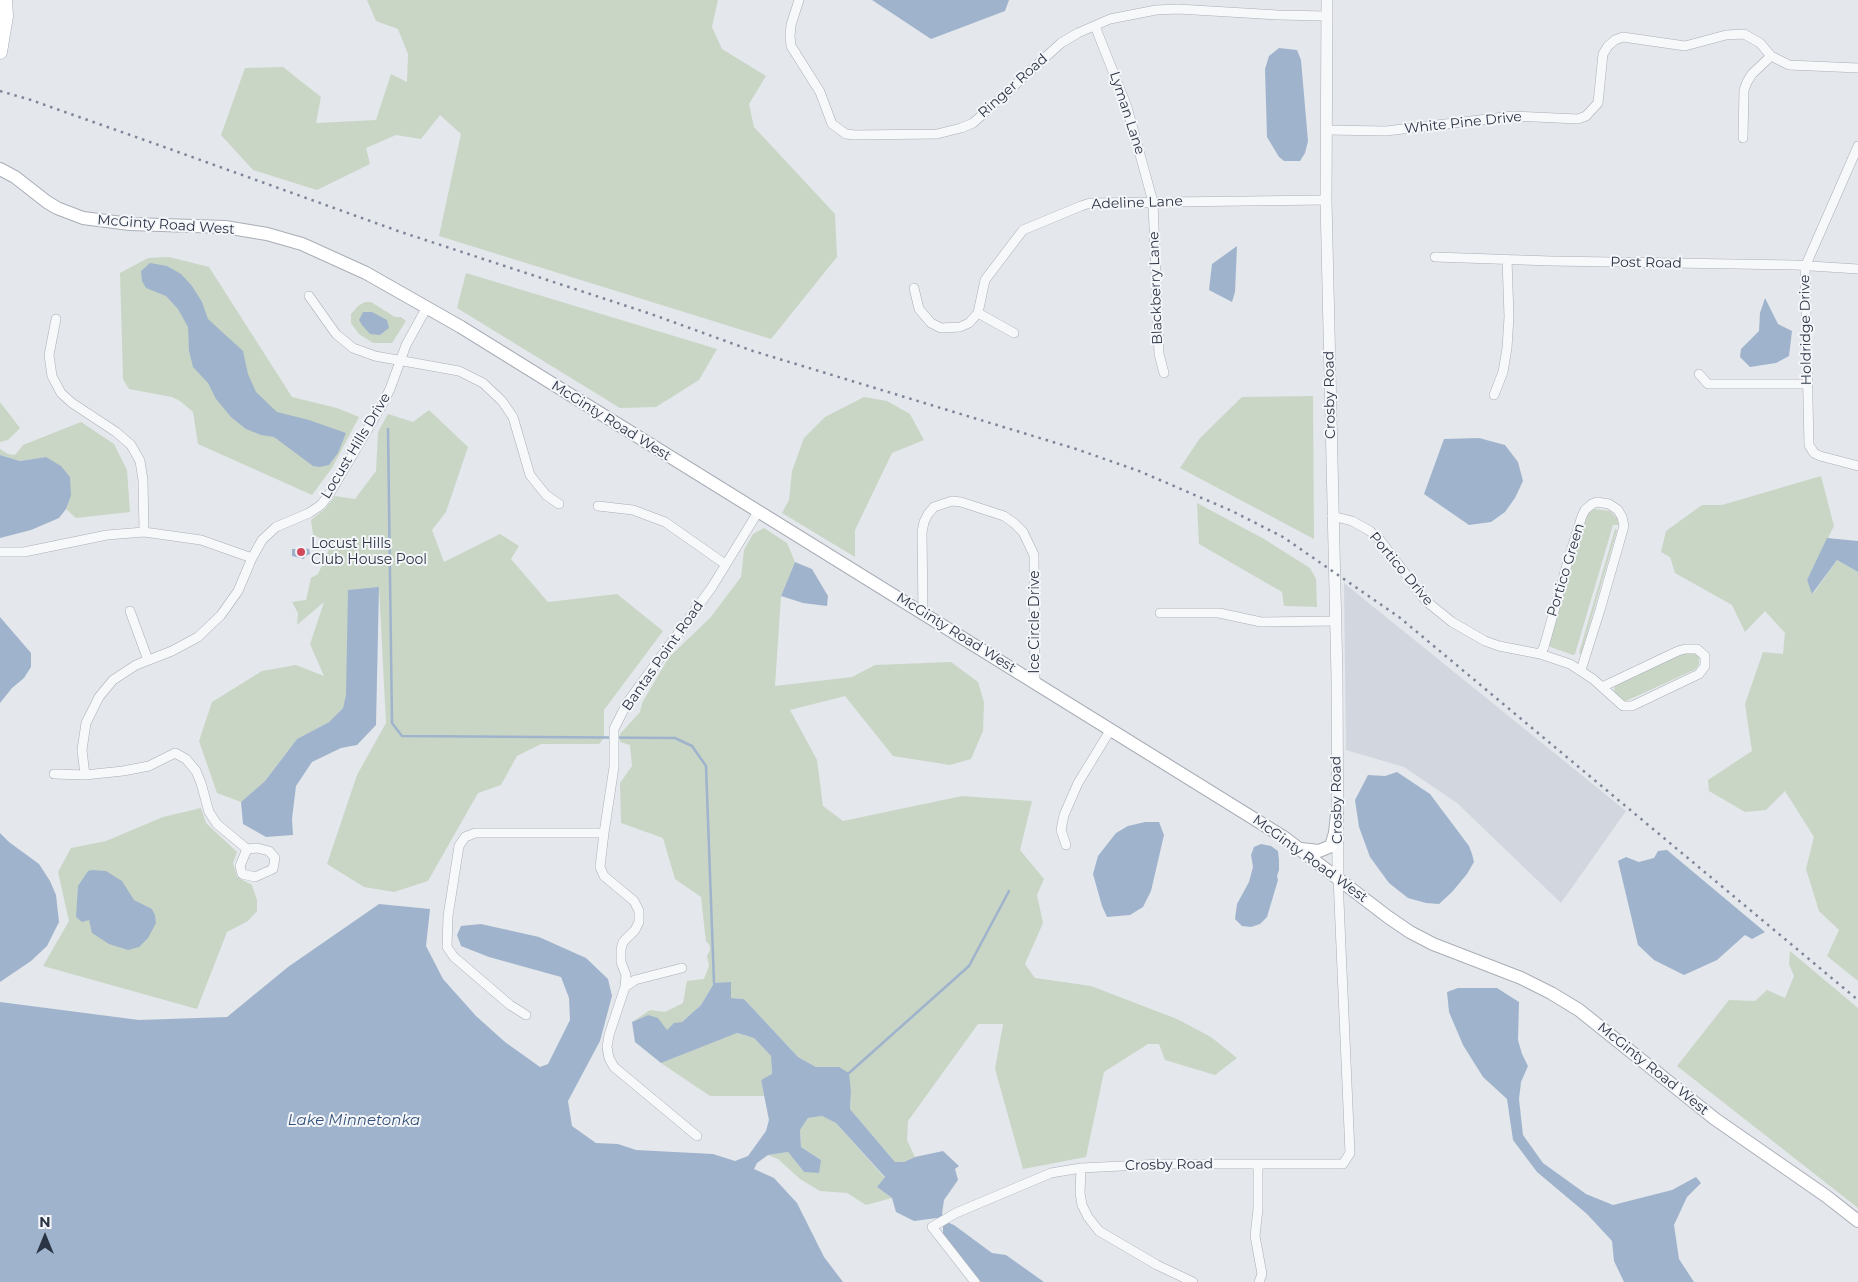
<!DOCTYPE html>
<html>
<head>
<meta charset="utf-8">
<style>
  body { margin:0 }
  #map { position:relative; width:1858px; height:1282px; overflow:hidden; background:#e4e7ec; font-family:Montserrat,sans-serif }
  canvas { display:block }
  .north { position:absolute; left:20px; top:1212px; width:50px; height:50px; -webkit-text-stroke:4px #f4f6f9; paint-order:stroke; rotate:0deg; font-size:14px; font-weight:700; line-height:20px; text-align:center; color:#2b3445 }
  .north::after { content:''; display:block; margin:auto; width:18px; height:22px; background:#2b3445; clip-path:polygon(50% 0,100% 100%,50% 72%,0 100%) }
</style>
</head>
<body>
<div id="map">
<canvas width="1858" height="1282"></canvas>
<div class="north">N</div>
</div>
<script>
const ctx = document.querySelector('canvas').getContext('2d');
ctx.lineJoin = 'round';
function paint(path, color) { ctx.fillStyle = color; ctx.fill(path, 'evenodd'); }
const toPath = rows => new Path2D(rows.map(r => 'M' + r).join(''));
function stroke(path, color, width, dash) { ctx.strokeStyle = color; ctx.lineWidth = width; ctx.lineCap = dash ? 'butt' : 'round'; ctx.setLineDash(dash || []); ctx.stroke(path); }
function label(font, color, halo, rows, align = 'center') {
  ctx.font = font + ' Montserrat,sans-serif'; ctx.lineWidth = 4; ctx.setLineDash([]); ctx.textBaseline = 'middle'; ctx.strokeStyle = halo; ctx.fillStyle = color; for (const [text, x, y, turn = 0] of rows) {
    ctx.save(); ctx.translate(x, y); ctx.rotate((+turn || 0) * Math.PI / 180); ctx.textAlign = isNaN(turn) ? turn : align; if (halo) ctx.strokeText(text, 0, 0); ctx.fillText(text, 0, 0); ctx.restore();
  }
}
paint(toPath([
  [1344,583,1626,811,1561,903,1457,803,1404,767,1346,750]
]), '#d2d6de');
paint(toPath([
  [367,0,718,0,712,27,722,49,766,76,749,104,754,127,835,214,837,257,771,339,439,236,461,134,440,115,421,139,396,135,366,148,370,164,317,190,253,170,221,135,245,68,283,67,321,97,316,123,376,120,391,74,407,82,408,54,398,29,376,21],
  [169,257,209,267,292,397,337,408,359,417,332,468,312,495,198,444,193,412,180,401,172,397,129,389,123,379,120,273,148,258],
  [466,273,717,349,699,380,656,407,620,408,457,308],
  [365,302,371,302,395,317,401,317,406,321,392,343,373,343,359,334,351,323,351,314,358,306],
  [1313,396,1314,539,1180,468,1200,438,1242,397],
  [864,397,887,401,910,414,924,440,892,453,855,530,855,557,782,513,789,500,792,471,804,438,825,417],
  [0,402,20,428,8,440,0,442],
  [429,410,468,447,446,512,432,530,444,562,500,534,519,546,511,559,548,602,617,594,663,631,604,710,604,738,599,744,541,744,517,756,501,785,478,793,428,881,394,892,364,887,327,864,357,775,386,723,379,587,343,708,329,722,297,739,265,781,241,802,217,793,199,741,212,702,262,671,296,665,324,676,310,644,324,602,297,625,298,613,292,602,306,600,311,578,318,574,332,543,313,535,311,520,325,509,335,496,355,499,376,471,378,432,388,414,413,422],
  [81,422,114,444,127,470,130,512,76,518,66,509,71,496,46,457,20,461,0,455,0,449,8,454,15,455,23,445],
  [1821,476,1834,526,1807,580,1813,594,1837,560,1858,572,1858,981,1827,956,1839,930,1819,911,1806,869,1814,837,1785,791,1766,810,1745,812,1709,791,1708,780,1752,751,1745,704,1763,652,1783,654,1785,633,1765,611,1745,632,1732,605,1675,573,1670,557,1661,552,1666,531,1702,505,1722,505],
  [1197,503,1264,539,1310,568,1316,579,1317,607,1284,606,1282,592,1199,544],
  [1594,509,1610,511,1617,518,1619,525,1613,525,1575,654,1573,655,1548,646,1548,643,1584,519,1588,512],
  [764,528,787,543,795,562,781,596,775,686,852,677,875,665,951,662,978,682,984,702,983,731,971,759,950,765,893,756,845,696,790,710,817,760,823,806,843,821,962,796,1032,801,1020,850,1044,879,1037,895,1043,923,1025,964,1035,978,1091,986,1177,1019,1211,1037,1237,1058,1215,1075,1165,1060,1159,1044,1148,1044,1104,1072,1086,1157,1023,1169,995,1069,1003,1024,978,1024,908,1121,907,1140,915,1157,904,1162,895,1162,850,1109,851,1092,839,1067,816,1067,798,1057,744,999,731,998,714,983,701,1005,682,1022,667,1031,648,1015,632,1022,650,1010,665,1012,683,1003,687,981,704,979,709,966,707,956,710,950,709,944,706,942,701,897,675,879,663,838,621,823,620,783,632,766,630,745,620,742,620,734,640,712,642,703,669,657,710,618,741,577,744,550,753,534],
  [1615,529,1617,530,1581,654,1579,653],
  [1689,650,1693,651,1699,656,1699,664,1696,669,1626,701,1619,698,1616,695,1614,690,1615,685],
  [201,808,206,823,237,852,233,863,237,877,252,885,257,900,257,911,248,921,227,932,197,1009,43,966,69,921,58,872,71,848,106,841,163,817],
  [1790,951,1858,1008,1858,1208,1677,1066,1729,1000,1755,1001,1767,990,1785,998,1794,976,1789,964],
  [736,1033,754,1038,771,1056,772,1075,761,1080,764,1096,710,1096,661,1063],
  [822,1116,836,1123,885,1178,877,1187,892,1198,866,1205,847,1193,820,1191,800,1179,778,1159,768,1155,788,1152,804,1172,821,1160,801,1147,800,1130,808,1118]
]), '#c9d6c5');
paint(toPath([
  [872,0,1009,0,1005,11,931,39],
  [1279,48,1297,50,1301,60,1308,141,1305,153,1300,161,1284,161,1279,157,1267,137,1265,69,1269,56],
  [1237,246,1235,292,1232,302,1209,290,1212,264],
  [150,263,167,266,181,274,192,286,202,302,208,319,243,351,248,374,256,392,277,412,309,420,346,433,338,453,329,465,320,467,313,466,274,437,261,435,246,429,231,417,216,399,208,383,193,367,189,351,188,327,178,309,166,296,146,288,142,281,141,271],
  [1765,298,1778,324,1792,331,1789,356,1776,363,1750,367,1740,357,1741,349,1759,331,1760,313],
  [363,312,372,312,387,320,389,328,380,335,370,334,362,325,359,320],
  [1479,438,1505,445,1518,462,1523,481,1515,498,1505,512,1491,522,1469,525,1424,494,1444,439],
  [0,455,20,461,46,457,61,466,70,477,71,496,66,509,59,518,31,530,0,538],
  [1827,538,1858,541,1858,572,1837,560,1812,594,1807,580],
  [301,546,303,548,309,549,310,554,305,556,304,559,292,556,292,549,298,549],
  [795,562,812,569,828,596,827,606,803,603,781,596],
  [379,587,376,725,357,745,341,748,312,762,296,786,292,819,293,835,266,837,243,824,241,802,265,781,297,739,329,722,343,708,346,695,348,590],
  [0,617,31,653,31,667,24,678,12,688,0,703],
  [1397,772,1430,794,1469,846,1472,854,1474,862,1467,874,1452,892,1439,904,1426,903,1408,898,1389,883,1370,857,1359,827,1355,800,1368,775,1385,776],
  [1145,822,1159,822,1164,835,1151,891,1143,907,1130,915,1107,917,1102,906,1093,874,1098,856,1116,833,1128,826],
  [0,833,9,842,39,864,50,881,56,895,59,922,47,946,31,961,0,982],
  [1261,844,1271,846,1278,851,1279,860,1279,870,1277,876,1278,880,1267,917,1260,924,1251,927,1242,926,1235,919,1237,904,1249,882,1253,867,1251,855,1254,847],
  [1667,850,1765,932,1752,939,1745,935,1717,960,1684,975,1654,960,1638,945,1618,861,1626,857,1639,862,1654,858,1658,851],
  [92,870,106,871,122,881,134,900,152,909,155,915,156,923,148,938,139,947,128,950,109,944,92,933,89,920,82,922,76,917,78,886,88,871],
  [379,904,430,909,426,946,443,979,476,1016,505,1042,540,1067,548,1064,570,1020,569,998,561,977,489,957,461,946,457,935,461,926,481,924,539,937,586,958,608,979,612,996,600,1041,568,1101,572,1126,596,1143,618,1144,636,1150,713,1154,735,1161,748,1156,766,1131,769,1120,761,1080,772,1074,771,1056,754,1038,737,1033,661,1063,635,1042,632,1022,648,1015,658,1018,667,1030,674,1023,682,1022,701,1005,714,983,731,982,731,998,744,999,798,1057,816,1067,839,1067,849,1073,851,1092,850,1109,895,1162,904,1162,915,1157,943,1151,959,1166,955,1169,958,1180,944,1200,942,1214,947,1222,954,1225,992,1253,1006,1255,1044,1282,981,1282,943,1234,943,1226,937,1218,914,1221,896,1212,892,1198,877,1187,885,1177,836,1123,822,1116,808,1118,800,1130,801,1147,821,1160,819,1173,804,1172,788,1152,768,1155,757,1163,754,1169,774,1178,797,1203,824,1257,843,1282,0,1282,0,1002,139,1020,227,1017,288,967],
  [1458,988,1497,988,1519,1002,1518,1040,1522,1054,1528,1066,1521,1082,1519,1099,1523,1135,1543,1163,1586,1194,1613,1205,1672,1190,1696,1177,1701,1183,1687,1197,1674,1225,1679,1259,1694,1282,1624,1282,1614,1261,1612,1241,1587,1214,1537,1172,1513,1140,1507,1099,1483,1077,1463,1045,1449,1012,1447,992]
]), '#9fb4cc');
stroke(toPath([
  [388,429,392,723,402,736,675,738,692,746,706,766,714,983],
  [849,1073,969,966,1009,891]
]), '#9fb4cc', 2.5);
const minor = toPath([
  [799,0,791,25,790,36,791,46,820,92,832,124,846,134,855,135,937,134,961,128,973,123,982,115,1061,43,1078,33,1110,19,1156,10,1178,9,1278,15,1327,16],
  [1095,26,1127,107,1153,202,1159,354,1164,373],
  [1327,130,1386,131,1513,116,1578,119,1586,116,1598,103,1603,54,1608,46,1615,40,1623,37,1685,46,1726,35,1744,34,1760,43,1771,56,1789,65,1858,68],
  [1743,138,1744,90,1747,82,1752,74,1771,56],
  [1858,146,1805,267,1809,445,1814,453,1820,456,1858,466],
  [1435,257,1551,261,1795,265,1858,269],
  [914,288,919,309,931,323,941,328,960,327,969,323,978,313,985,280,1023,230,1081,206,1090,203,1326,200],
  [309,296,336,334,353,348,375,356,459,371,483,383,502,401,513,417,530,475,546,495,559,504],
  [978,313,1014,333],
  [56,319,49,355,52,376,61,393,72,403,116,432,131,445,140,461,143,480,144,532],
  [1699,374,1708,384,1806,384],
  [1494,395,1503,372,1507,348,1509,317,1507,259],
  [598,506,633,510,665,522,725,564],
  [1332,516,1352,521,1370,531,1380,540,1426,601,1452,622,1485,641,1499,646,1540,654,1570,664,1593,679,1623,706,1632,706,1699,674,1705,666,1705,656,1697,649,1685,649,1678,651,1602,687],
  [0,552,24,552,107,535,144,532,201,540,252,558],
  [130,611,148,660],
  [923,613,922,532,924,522,928,514,934,507,952,501,961,502,1004,516,1014,523,1023,532,1034,555,1035,682],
  [1160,613,1219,613,1261,622,1335,621],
  [1540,654,1544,647,1568,561,1582,516,1585,510,1592,504,1597,502,1609,504,1618,510,1622,517,1624,526,1600,610,1581,670],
  [54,774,85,775,123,771,149,766,175,753,186,759,196,771,201,783,209,812,217,824,247,849,240,866,242,874,255,877,273,869,275,858,269,851,257,848,247,849],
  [85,775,82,750,86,723,99,697,113,680,136,665,172,651,198,637,221,615,238,591,252,558,262,540,276,527,309,513,321,505,330,493,382,405,390,389,406,345,427,307],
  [1066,845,1061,830,1064,815,1078,783,1111,729],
  [625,987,635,980,682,968],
  [526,1015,510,1005,454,957,447,947,448,916,459,846,465,837,475,833,604,833],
  [697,1136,614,1067,609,1058,607,1047,609,1035,625,987,626,975,621,962,621,949,623,942,635,930,639,922,639,911,634,901,604,876,600,867,604,833,614,767,614,729,627,703,712,587,758,512],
  [1258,1164,1258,1209,1255,1236,1262,1274,1259,1282],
  [1081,1168,1080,1193,1082,1205,1088,1217,1099,1231,1157,1265,1193,1282],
  [975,1282,932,1227,956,1213,1051,1173,1081,1168,1162,1164,1343,1164,1350,1153,1338,878]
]);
const tertiary = toPath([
  [1327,0,1326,200,1337,677,1338,878]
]);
const secondary = toPath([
  [0,169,15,177,47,202,57,208,83,218,130,224,225,227,267,234,302,244,366,273,461,327,1285,838,1388,917,1410,932,1433,944,1521,978,1551,993,1579,1010,1715,1119,1826,1196,1858,1221],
  [1301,849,1319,851,1331,846,1335,833,1337,814]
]);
const primary = toPath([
  [0,52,6,16,5,0]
]);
stroke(minor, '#a9aeb7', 10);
stroke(tertiary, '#a9aeb7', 12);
stroke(secondary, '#a9aeb7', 14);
stroke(primary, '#a3abb8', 15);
stroke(minor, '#f7f8fa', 9);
stroke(tertiary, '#f7f8fa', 11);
stroke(secondary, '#fff', 12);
stroke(primary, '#fff', 14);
stroke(toPath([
  [0,91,31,100,167,148,398,231,651,314,753,351,1076,449,1139,471,1232,511,1283,537,1399,617,1858,1000]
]), '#7d8696', 2.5, [2.5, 5]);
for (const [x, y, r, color] of [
  [301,552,5,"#d1495b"]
]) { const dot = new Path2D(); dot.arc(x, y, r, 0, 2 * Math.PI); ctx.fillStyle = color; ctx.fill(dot); stroke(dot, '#f4f6f9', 2); }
label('14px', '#2b3445', '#f4f6f9', [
  ["Ringer Road",1013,86,-42],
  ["Lyman Lane",1127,113,72],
  ["White Pine Drive",1463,123,-6],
  ["Adeline Lane",1137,203,-2],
  ["McGinty Road West",166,225,4],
  ["Post Road",1646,263,1],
  ["Blackberry Lane",1156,288,-92],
  ["Holdridge Drive",1806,330,-91],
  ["Crosby Road",1330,395,-91],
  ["McGinty Road West",611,421,32],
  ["Locust Hills Drive",356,446,-59],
  ["Portico Drive",1401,569,50],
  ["Portico Green",1566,570,-73],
  ["Ice Circle Drive",1035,622,-90],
  ["McGinty Road West",956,633,32],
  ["Bantas Point Road",663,656,-55],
  ["Crosby Road",1337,800,-91],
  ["McGinty Road West",1310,859,36],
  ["McGinty Road West",1653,1069,39],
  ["Crosby Road",1169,1165,-1]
]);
label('14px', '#2b3445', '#f4f6f9', [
  ["Locust Hills",311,544],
  ["Club House Pool",311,560]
], 'left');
label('italic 15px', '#34527a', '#f4f6f9', [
  ["Lake Minnetonka",354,1121]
]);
</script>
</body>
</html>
